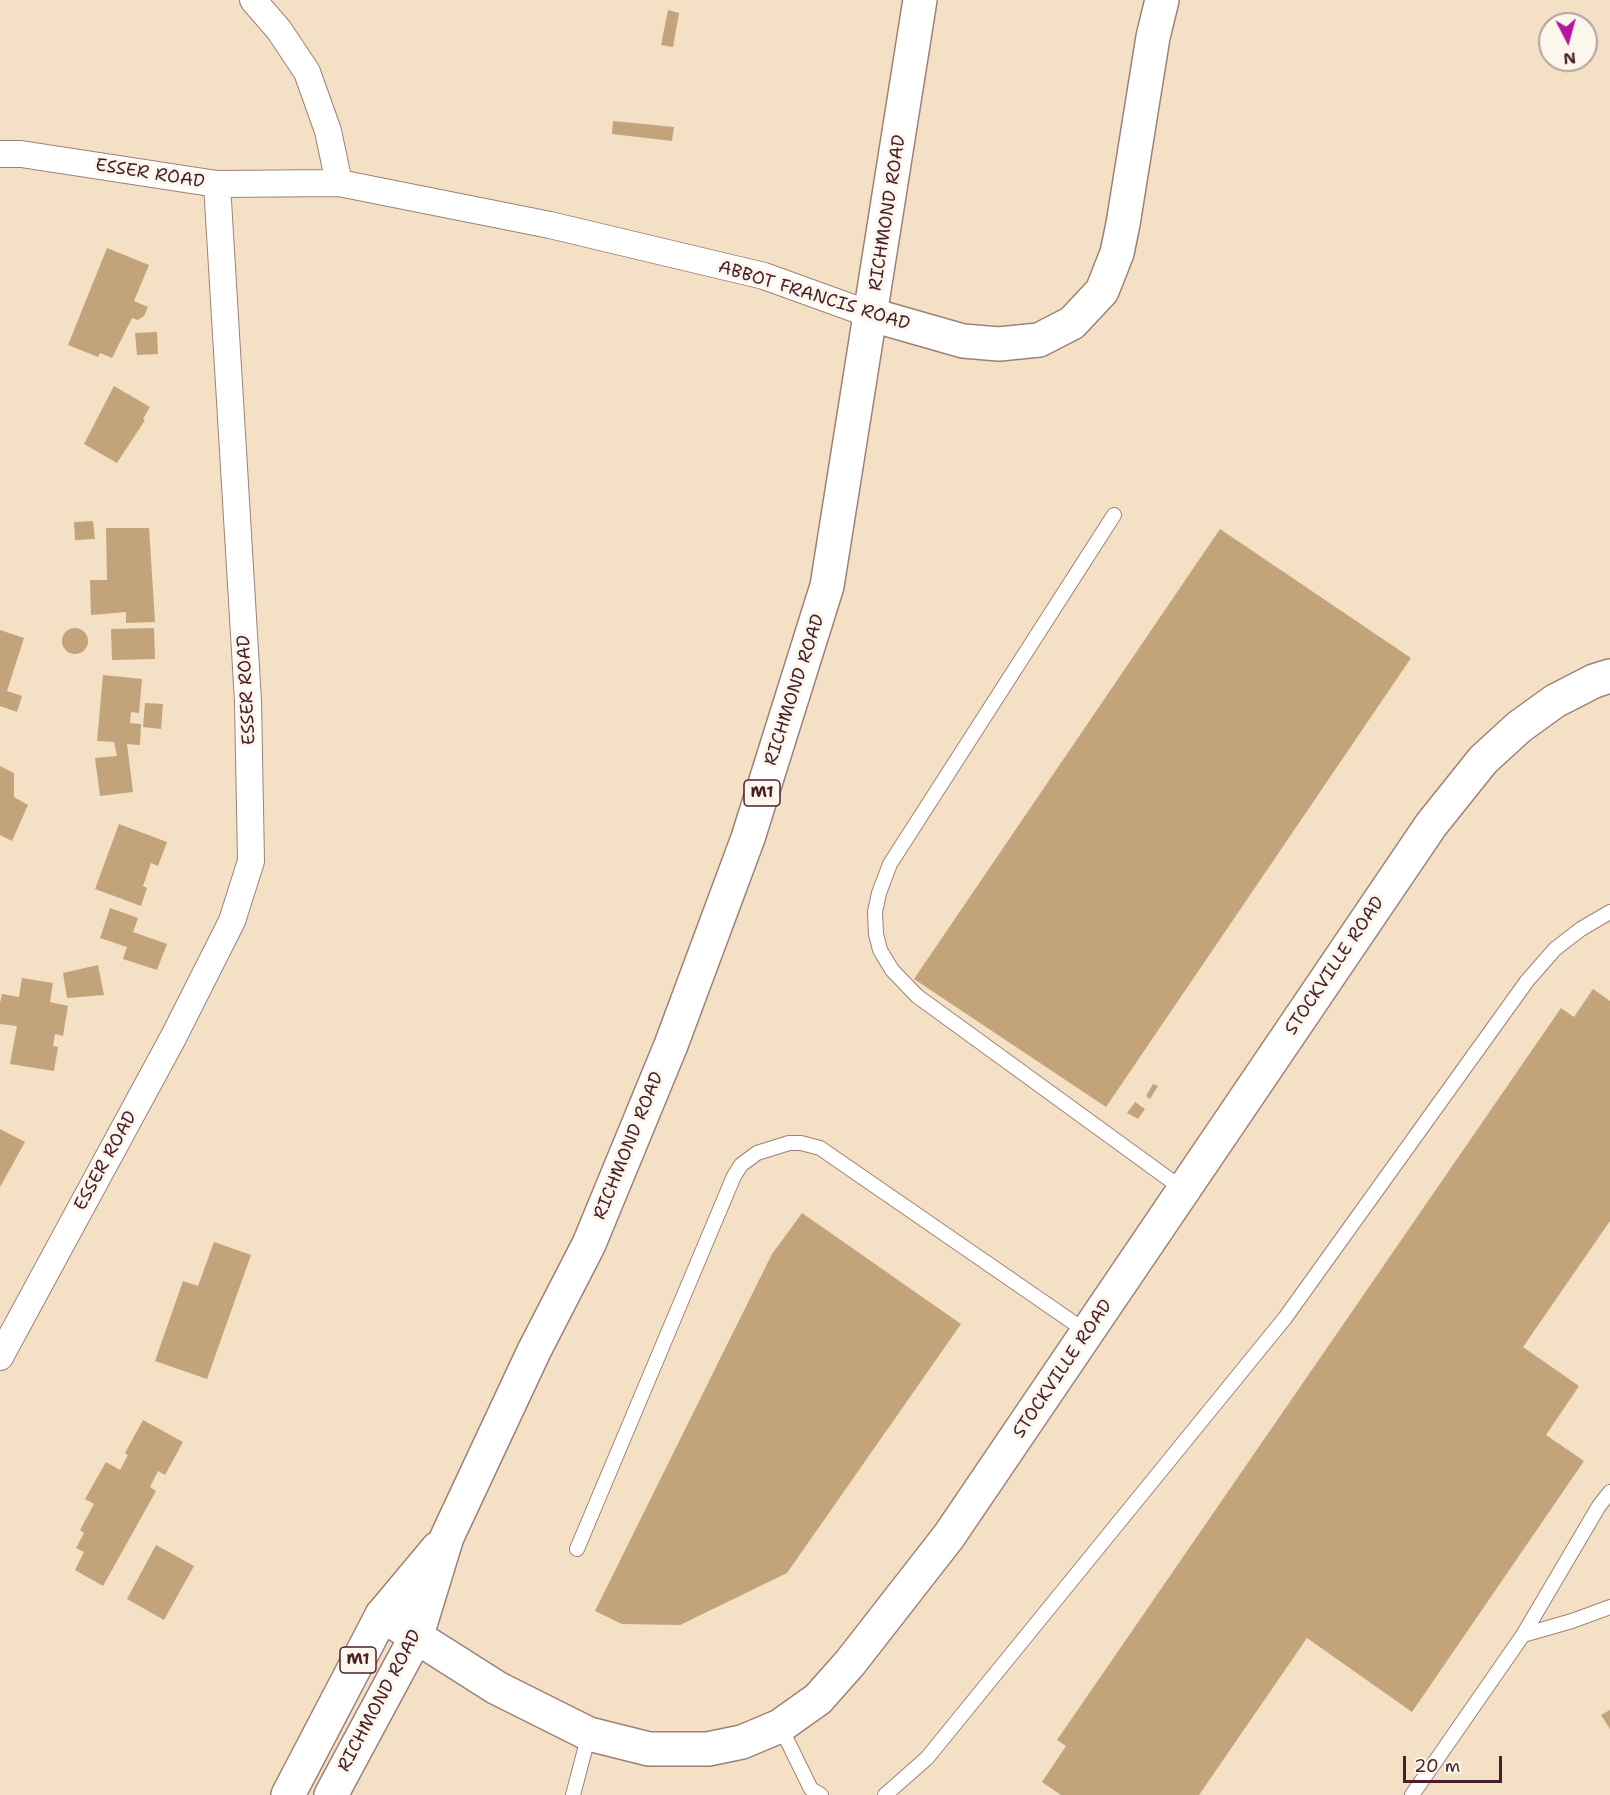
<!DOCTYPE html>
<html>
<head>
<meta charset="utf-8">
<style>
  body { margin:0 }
  #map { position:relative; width:1610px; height:1795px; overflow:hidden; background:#f4e0c5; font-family:"Shantell Sans",sans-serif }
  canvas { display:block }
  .north { position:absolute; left:1538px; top:12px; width:60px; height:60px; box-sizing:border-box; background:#fbf7ec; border:2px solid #b4a19f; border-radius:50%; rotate:174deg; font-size:16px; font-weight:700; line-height:24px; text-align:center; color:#4a1f2b }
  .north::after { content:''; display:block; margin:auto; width:21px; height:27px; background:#b5179e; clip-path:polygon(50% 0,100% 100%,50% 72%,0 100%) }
  .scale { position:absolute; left:1403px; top:1756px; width:99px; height:27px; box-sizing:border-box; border:3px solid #4a1f2b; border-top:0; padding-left:8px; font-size:18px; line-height:21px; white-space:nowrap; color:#4a1f2b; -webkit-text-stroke:4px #fbf7ec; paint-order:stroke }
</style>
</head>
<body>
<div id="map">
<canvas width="1610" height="1795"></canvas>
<div class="north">N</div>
<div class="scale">20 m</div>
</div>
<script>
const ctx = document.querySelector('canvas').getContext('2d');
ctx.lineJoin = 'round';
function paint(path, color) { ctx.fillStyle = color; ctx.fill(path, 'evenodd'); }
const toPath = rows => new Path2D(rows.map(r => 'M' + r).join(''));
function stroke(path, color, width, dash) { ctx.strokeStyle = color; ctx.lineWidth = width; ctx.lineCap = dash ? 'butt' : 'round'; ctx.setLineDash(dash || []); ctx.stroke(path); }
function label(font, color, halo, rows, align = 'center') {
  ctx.font = font + ' "Shantell Sans",sans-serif'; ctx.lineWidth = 6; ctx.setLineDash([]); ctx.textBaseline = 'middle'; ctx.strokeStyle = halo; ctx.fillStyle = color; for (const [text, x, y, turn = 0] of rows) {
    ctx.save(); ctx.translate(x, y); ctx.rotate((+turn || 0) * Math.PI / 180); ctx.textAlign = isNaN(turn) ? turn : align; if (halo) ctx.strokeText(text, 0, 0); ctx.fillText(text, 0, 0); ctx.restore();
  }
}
paint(toPath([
  [668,10,679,13,673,47,661,45],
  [613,121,674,127,672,141,612,134],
  [107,248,149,265,134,301,148,307,144,316,138,320,132,318,112,358,100,353,98,357,68,345],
  [157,332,158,354,137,355,135,333],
  [114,386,150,407,143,419,145,420,117,463,84,444],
  [93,521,95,539,75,540,74,522],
  [106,528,149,528,155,622,126,623,126,612,91,615,90,580,107,580],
  [1220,529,1411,658,1106,1107,914,979],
  [154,628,155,659,112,660,111,629],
  '62 641a13 13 0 1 1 26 0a13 13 0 1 1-26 0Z',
  [0,630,24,638,7,691,22,696,17,712,0,706],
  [103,675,142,679,139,713,131,712,130,723,141,724,140,745,127,744,133,792,100,796,95,758,117,756,114,742,97,741],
  [145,703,163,704,161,729,143,727],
  [0,766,14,773,14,797,28,805,12,841,0,835],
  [119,824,167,842,158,866,151,863,143,886,147,888,141,906,95,889],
  [110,908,138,918,133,932,167,944,157,970,123,959,127,947,100,938],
  [98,965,104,995,67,998,63,973],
  [22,978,53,983,50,1002,68,1006,63,1036,55,1034,53,1046,58,1047,54,1071,10,1064,17,1026,0,1024,0,1003,2,994,19,997],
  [1593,989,1610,1001,1610,1221,1523,1347,1579,1386,1546,1435,1584,1461,1412,1712,1307,1638,1199,1795,1061,1795,1042,1782,1066,1746,1057,1740,1561,1008,1574,1017],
  [1153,1084,1158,1086,1150,1099,1146,1096],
  [1135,1102,1145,1109,1138,1119,1127,1113],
  [0,1129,25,1142,0,1187],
  [802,1213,961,1324,787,1573,680,1625,622,1624,595,1611,772,1254],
  [214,1242,251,1255,207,1379,155,1361,183,1281,198,1286],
  [143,1420,183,1442,165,1475,158,1471,150,1487,156,1491,103,1586,75,1570,84,1552,76,1548,84,1533,80,1530,94,1504,85,1499,106,1462,120,1470,128,1455,125,1453],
  [156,1545,194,1566,164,1620,127,1599],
  [1610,1710,1610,1729,1601,1715]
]), '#c2a37a');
const service = toPath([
  [1114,515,890,864,879,893,875,912,876,934,880,950,892,970,917,996,1184,1190],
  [577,1549,734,1176,741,1165,757,1153,789,1143,801,1143,820,1148,1087,1332],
  [1523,1635,1572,1621,1610,1607],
  [780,1726,811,1789,821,1795],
  [573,1795,589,1734],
  [885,1795,927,1758,1285,1318,1527,981,1555,949,1581,929,1610,912],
  [1412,1795,1523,1635,1599,1506,1610,1492]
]);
const minor = toPath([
  [253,0,279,30,307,72,328,131,339,183],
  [0,154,21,154,217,184,339,183,550,225,764,276,872,315],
  [0,1357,173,1038,232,921,251,861,248,701,217,184]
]);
const tertiary = toPath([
  [872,315,963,341,999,344,1039,340,1072,323,1102,291,1117,253,1123,224,1153,37,1162,0],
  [382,1615,497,1688,589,1734,649,1749,708,1749,742,1742,780,1726,818,1699,850,1663,949,1536,1431,825,1483,760,1519,727,1555,701,1594,681,1610,676]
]);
const trunk = toPath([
  [288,1795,382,1615,438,1548],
  [331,1795,417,1635,447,1537,534,1351,589,1244,671,1045,748,838,827,586,920,0]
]);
stroke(service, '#9f8078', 16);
stroke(minor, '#9f8078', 28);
stroke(tertiary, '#9f8078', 36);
stroke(trunk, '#9f8078', 36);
stroke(service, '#fff', 14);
stroke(minor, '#fff', 26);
stroke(tertiary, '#fff', 33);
stroke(trunk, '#fff', 33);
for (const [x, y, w] of [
  [762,793,36],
  [358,1660,36]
]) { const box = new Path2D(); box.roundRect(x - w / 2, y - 13, w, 26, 4.5); ctx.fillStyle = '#fbf7ec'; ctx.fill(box); stroke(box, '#4a1f2b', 1.5); }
label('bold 16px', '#4a1f2b', null, [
  ["M1",762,793],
  ["M1",358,1660]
]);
label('18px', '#4a1f2b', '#fbf7ec', [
  ["ESSER ROAD",150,174,9],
  ["RICHMOND ROAD",888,213,-81],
  ["ABBOT FRANCIS ROAD",814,296,17],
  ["ESSER ROAD",247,690,-93],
  ["RICHMOND ROAD",795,690,-72],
  ["STOCKVILLE ROAD",1335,966,-56],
  ["RICHMOND ROAD",629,1146,-68],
  ["ESSER ROAD",106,1161,-61],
  ["STOCKVILLE ROAD",1063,1369,-56],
  ["RICHMOND ROAD",380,1701,-62]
]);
</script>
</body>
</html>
